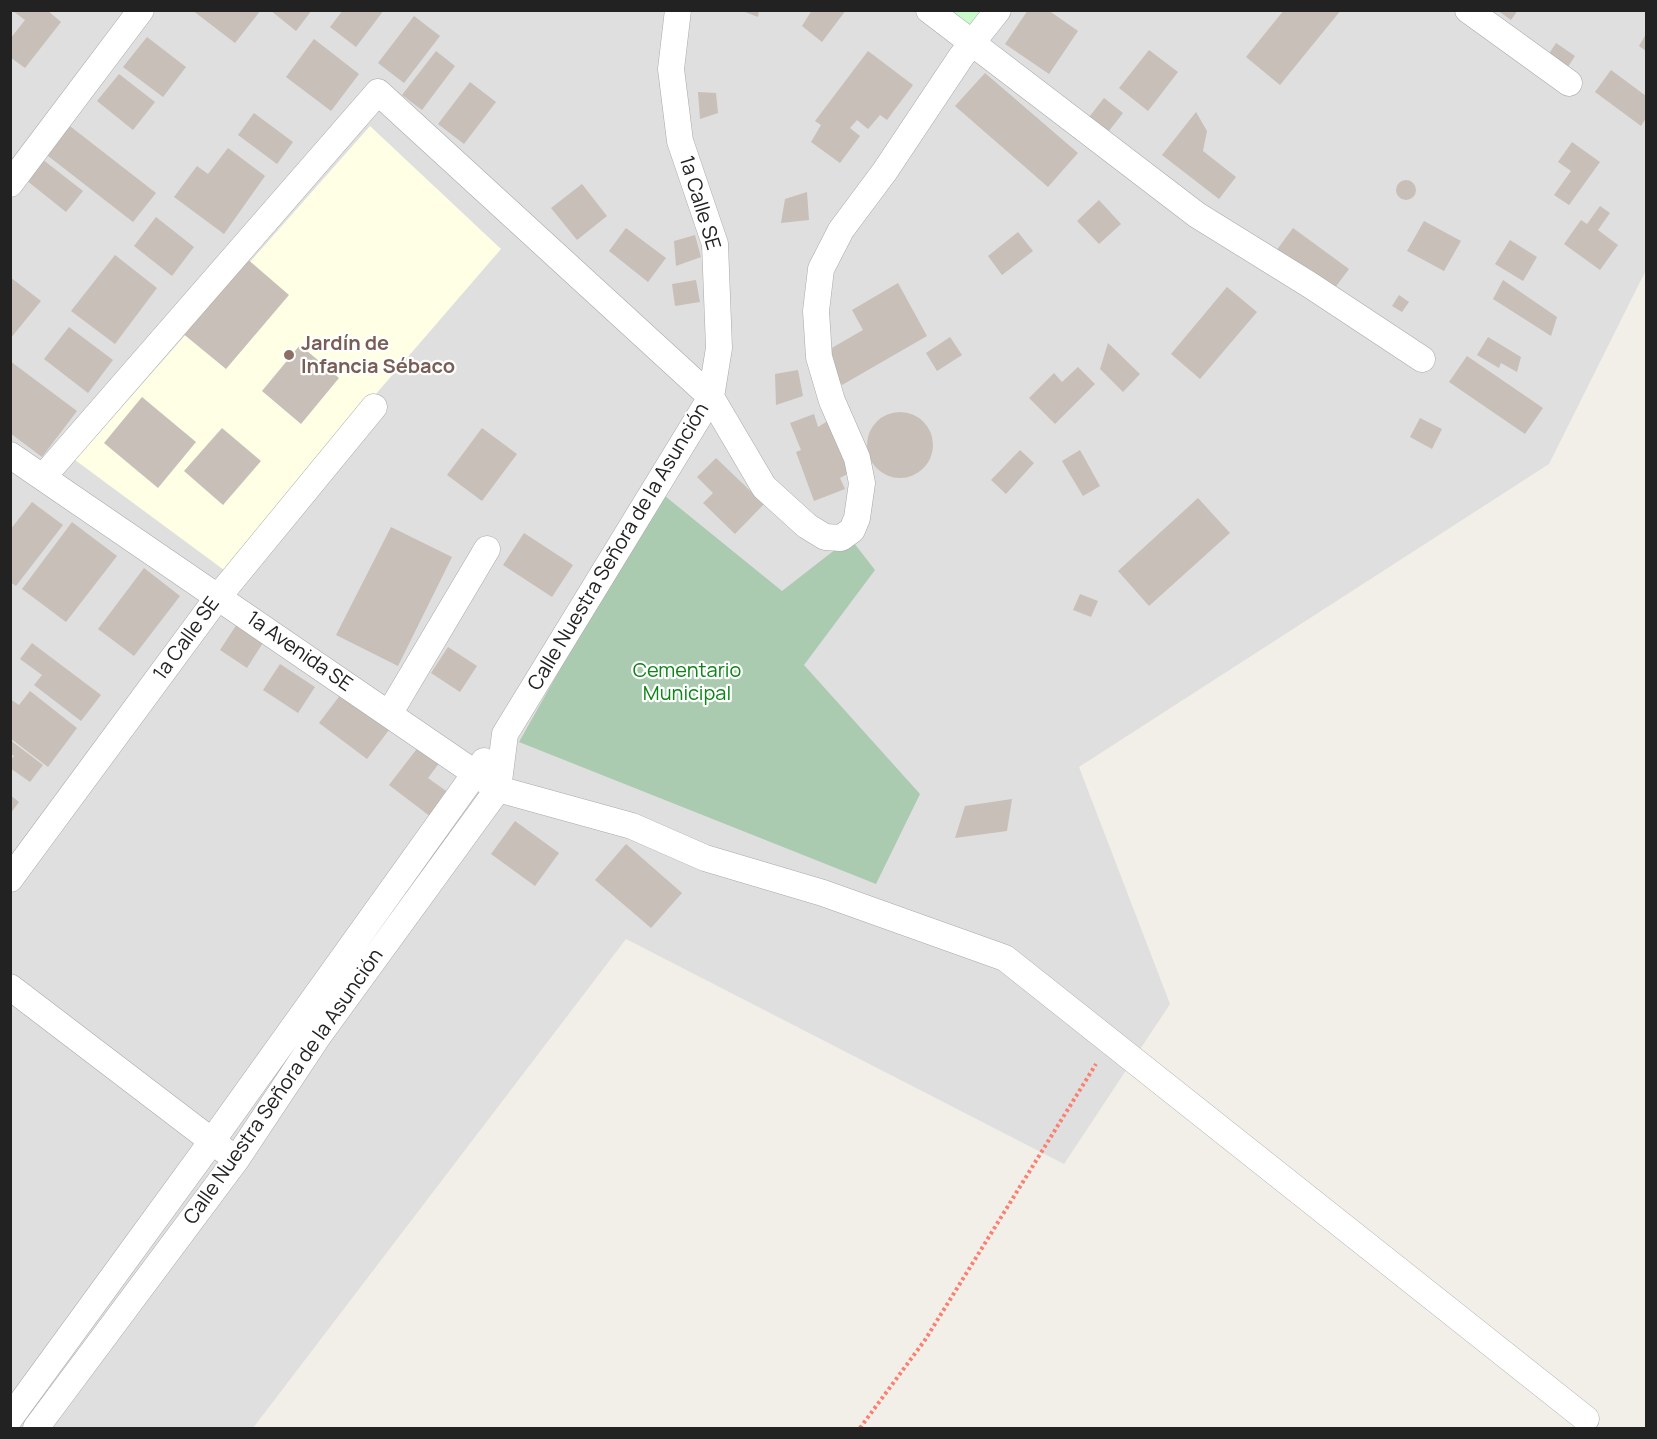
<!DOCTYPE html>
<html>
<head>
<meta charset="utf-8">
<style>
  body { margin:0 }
  #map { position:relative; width:1657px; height:1439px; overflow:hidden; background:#f2efe9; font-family:Manrope,sans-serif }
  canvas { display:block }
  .frame { position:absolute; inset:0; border:12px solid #222; pointer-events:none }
</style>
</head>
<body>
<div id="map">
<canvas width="1657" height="1439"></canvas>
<div class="frame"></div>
</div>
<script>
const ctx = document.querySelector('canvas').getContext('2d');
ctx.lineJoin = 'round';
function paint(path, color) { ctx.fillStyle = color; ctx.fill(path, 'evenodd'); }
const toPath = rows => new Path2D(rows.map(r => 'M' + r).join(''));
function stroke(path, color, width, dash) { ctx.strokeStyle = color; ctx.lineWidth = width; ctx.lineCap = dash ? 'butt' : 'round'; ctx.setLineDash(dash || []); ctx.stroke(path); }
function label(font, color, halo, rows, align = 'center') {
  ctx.font = font + ' Manrope,sans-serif'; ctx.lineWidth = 4.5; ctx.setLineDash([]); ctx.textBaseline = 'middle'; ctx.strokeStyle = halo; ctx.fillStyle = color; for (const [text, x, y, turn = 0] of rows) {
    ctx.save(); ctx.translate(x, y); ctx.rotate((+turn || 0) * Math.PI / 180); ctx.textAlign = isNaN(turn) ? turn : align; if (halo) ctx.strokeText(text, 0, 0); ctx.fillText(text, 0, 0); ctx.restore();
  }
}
paint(toPath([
  [10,11,1646,11,1646,270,1549,464,1079,767,1170,1004,1064,1164,626,939,253,1428,11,1428]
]), '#e0dfdf');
paint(toPath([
  [370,126,501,249,224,570,75,460]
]), '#ffffe5');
paint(toPath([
  [660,492,782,591,850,538,875,570,804,665,920,794,876,884,519,742]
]), '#aacbaf');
paint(toPath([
  [949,11,982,11,970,26]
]), '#c8facc');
paint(toPath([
  [10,10,47,10,61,22,25,68,10,57,10,39,25,20,13,11,10,14],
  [192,10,261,10,235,43],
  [270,10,312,10,296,31],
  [343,10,384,10,356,47,330,27],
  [740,10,759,10,758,17],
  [812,10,846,10,822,42,802,26],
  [1028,10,1048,10,1078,31,1049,74,1005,44],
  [1284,10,1341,10,1280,85,1246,57],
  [1497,10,1518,10,1511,20],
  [414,16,440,36,404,83,378,63],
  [1646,34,1646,51,1639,46],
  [147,37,186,67,163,97,123,67],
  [314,39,359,74,331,111,286,77],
  [1556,43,1575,56,1560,79,1541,66],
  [1149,50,1178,72,1148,111,1119,88],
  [436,51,455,66,422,110,402,95],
  [868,51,913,85,887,120,880,115,868,129,857,120,850,128,860,136,840,163,811,142,821,125,815,121],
  [1611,70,1646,96,1646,118,1641,126,1595,92],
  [985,73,1078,153,1048,187,955,106],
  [119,74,155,102,133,130,97,101],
  [470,82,496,102,464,144,438,124],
  [698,92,716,93,718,113,700,119],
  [1104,98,1123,113,1105,136,1086,121],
  [1196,112,1207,131,1203,151,1236,177,1219,199,1162,155],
  [254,113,293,142,277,164,238,135],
  [66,123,156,193,133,222,43,152],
  [1572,142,1600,162,1569,205,1554,195,1571,171,1558,162],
  [228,148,265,176,224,234,174,197,197,166,208,174],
  [42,159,83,191,66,212,26,180],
  '1396 190a10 10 0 1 1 20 0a10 10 0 1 1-20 0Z',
  [582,184,607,216,577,240,551,208],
  [807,192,809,220,781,223,785,199],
  [1099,200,1121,224,1099,244,1077,221],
  [1600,206,1610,213,1598,230,1618,245,1600,270,1564,244,1581,220,1587,224],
  [156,217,194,247,172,276,134,246],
  [1424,221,1461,241,1444,271,1407,251],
  [626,228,666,258,648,282,609,251],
  [1293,228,1349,269,1328,297,1273,255],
  [1018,232,1033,251,1002,275,988,256],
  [695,235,701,257,676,266,674,241],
  [1510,240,1537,257,1523,281,1495,264],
  [115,255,157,288,115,344,71,311],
  [245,257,289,295,226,369,181,332],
  [10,277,41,301,10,339],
  [696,280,700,302,675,306,672,284],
  [1503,280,1557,317,1551,336,1493,299],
  [898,283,927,336,842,385,823,353,863,330,852,310],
  [1227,287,1257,312,1200,379,1171,354],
  [1399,295,1409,302,1402,312,1392,306],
  [69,327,113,360,88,393,44,359],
  [950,337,962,355,937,371,926,353],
  [1488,337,1521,357,1517,372,1501,363,1499,368,1477,355],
  [1108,343,1140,374,1123,392,1100,369],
  [300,345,339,378,301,424,262,391],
  [1467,356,1543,408,1525,434,1449,382],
  [10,361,77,411,42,457,10,433],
  [1078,367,1095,384,1055,424,1029,398,1054,373,1062,382],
  [798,370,803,396,776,405,775,374],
  [142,397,196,442,158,488,104,443],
  '867 445a33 33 0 1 1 66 0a33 33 0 1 1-66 0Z',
  [814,414,818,427,831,419,858,468,840,478,845,489,814,501,796,452,801,450,790,423],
  [1420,418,1442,429,1432,449,1410,437],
  [222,428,261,461,223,505,184,471],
  [482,428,517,454,482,501,447,475],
  [1020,450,1034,463,1006,494,991,480],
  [1080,450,1100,486,1083,496,1062,461],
  [716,458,764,504,735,534,703,503,713,493,697,477],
  [1198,498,1230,533,1149,606,1118,571],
  [32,502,63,525,16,586,10,582,10,530],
  [72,522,117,556,66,622,22,589],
  [391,527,452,557,398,666,336,635],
  [524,533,573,565,552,597,503,565],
  [144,568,180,596,134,656,98,629],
  [1080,594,1098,601,1091,617,1073,610],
  [239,621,266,638,247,668,220,650],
  [32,643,101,695,81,721,34,685,42,675,20,659],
  [448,647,477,666,460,692,431,673],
  [280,664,315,687,298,713,263,690],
  [344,690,392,726,367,759,319,723],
  [30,691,77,728,48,767,10,738,10,699,19,705],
  [10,740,43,765,30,782,10,768,10,761,14,756,10,753],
  [419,746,440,762,428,778,449,793,431,817,389,785],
  [10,795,19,802,10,814],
  [1012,799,1007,831,955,838,965,806],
  [515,821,559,853,535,886,491,854],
  [626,844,682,893,651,928,595,880]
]), '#c7bfb8');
const minor = toPath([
  [929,10,1197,215,1310,285,1422,359],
  [1468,10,1569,83],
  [10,184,141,10],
  [10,455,498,789,632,826,705,858,823,893,1005,958,1586,1419],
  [43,477,378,92,711,397,764,487,807,526,825,537,841,538,852,530,857,518,862,483,857,458,832,401,819,357,816,311,821,269,841,230,885,171,961,57,998,10],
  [389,714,487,549],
  [10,879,218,597,374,407],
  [10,987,225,1151],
  [10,1418,212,1141,484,761],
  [36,1428,236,1160,319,1035,498,789,505,734,711,397,719,348,715,244,680,141,671,69,678,10]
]);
stroke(minor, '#a9a9a9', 27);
stroke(toPath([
  [860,1428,925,1340,1096,1064]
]), '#fa8072', 4, [3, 3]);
stroke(minor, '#fff', 26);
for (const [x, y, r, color] of [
  [289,355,6,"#8d6e63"]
]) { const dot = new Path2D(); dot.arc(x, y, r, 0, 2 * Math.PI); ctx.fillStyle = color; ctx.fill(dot); stroke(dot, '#fff', 2); }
label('20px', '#222', '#fff', [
  ["1a Calle SE",699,203,73],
  ["Calle Nuestra Señora de la Asunción",619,547,-59],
  ["1a Calle SE",187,639,-54],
  ["1a Avenida SE",299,652,35],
  ["Calle Nuestra Señora de la Asunción",284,1087,-55]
]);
label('bold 20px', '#785e54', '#fff', [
  ["Jardín de",301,344],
  ["Infancia Sébaco",301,367]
], 'left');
label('20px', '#0c8416', '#fff', [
  ["Cementario",687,671],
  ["Municipal",687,694]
]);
</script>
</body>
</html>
